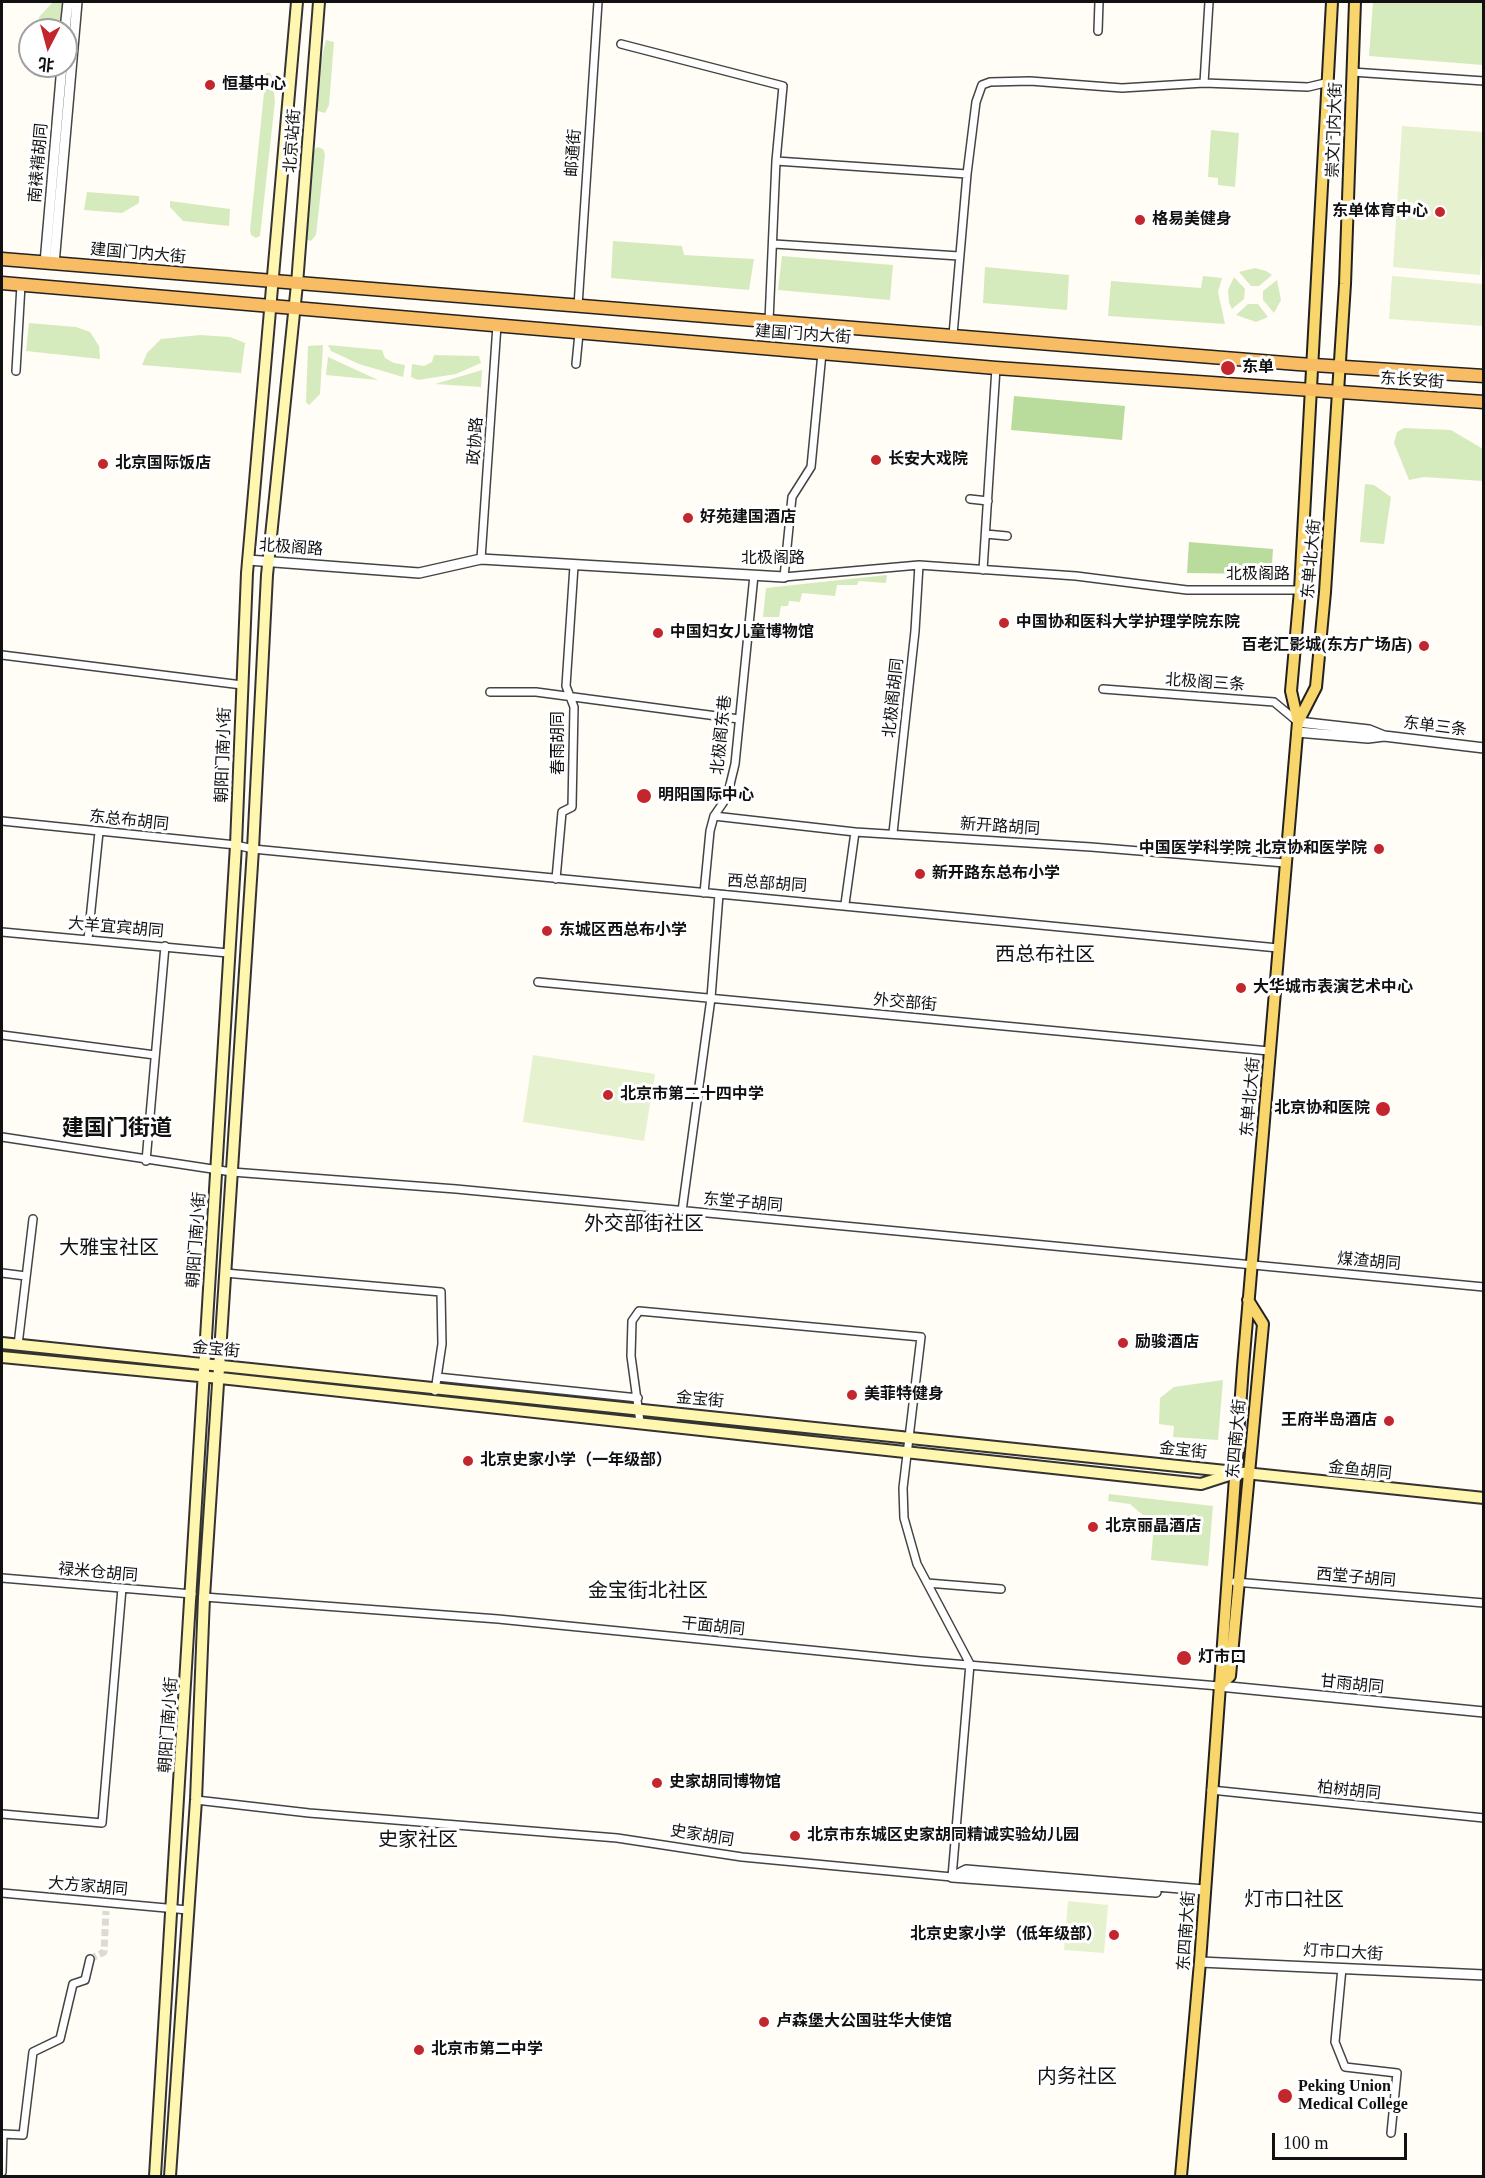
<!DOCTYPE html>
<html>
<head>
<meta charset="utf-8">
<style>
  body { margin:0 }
  #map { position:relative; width:1485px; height:2178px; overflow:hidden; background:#fffdf5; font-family:"Times New Roman","Noto Sans SC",serif }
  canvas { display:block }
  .frame { position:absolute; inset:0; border:3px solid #111; pointer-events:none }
  .north { position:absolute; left:18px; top:18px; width:60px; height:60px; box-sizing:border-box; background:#fff; border:2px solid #a0a0a0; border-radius:50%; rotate:186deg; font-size:16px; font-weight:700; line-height:24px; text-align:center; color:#111 }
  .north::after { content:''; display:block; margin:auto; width:21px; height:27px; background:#c4262e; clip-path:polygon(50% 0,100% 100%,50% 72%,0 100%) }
  .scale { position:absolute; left:1272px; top:2133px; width:135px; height:27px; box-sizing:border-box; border:3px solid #111; border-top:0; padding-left:8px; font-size:18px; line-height:21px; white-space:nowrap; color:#111; -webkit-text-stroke:4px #fff; paint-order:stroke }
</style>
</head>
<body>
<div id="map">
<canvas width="1485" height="2178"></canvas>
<div class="frame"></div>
<div class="north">北</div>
<div class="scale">100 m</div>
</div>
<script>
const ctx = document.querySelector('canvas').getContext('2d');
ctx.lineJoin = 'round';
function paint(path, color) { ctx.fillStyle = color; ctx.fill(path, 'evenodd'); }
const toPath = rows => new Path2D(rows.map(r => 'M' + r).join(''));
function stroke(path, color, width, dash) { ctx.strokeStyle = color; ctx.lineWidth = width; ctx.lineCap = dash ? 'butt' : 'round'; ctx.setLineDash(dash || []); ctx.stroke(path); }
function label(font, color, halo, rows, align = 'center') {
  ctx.font = font + ' "Times New Roman","Noto Sans SC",serif'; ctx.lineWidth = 6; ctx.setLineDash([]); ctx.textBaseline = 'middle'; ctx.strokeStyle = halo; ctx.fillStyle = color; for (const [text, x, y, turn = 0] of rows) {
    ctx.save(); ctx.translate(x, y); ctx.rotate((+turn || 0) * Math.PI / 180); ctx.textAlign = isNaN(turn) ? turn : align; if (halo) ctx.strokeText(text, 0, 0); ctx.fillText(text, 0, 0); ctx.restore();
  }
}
paint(toPath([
  [53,2,62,2,62,30,37,30,39,17],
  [1373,2,1483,2,1483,65,1369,56],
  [326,40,334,42,329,105,325,113,318,111,316,106,318,74],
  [266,73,270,73,272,77,275,101,260,236,256,238,251,235,250,230],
  [1211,130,1239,133,1235,187,1218,185,1218,178,1208,177],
  [317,147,323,149,325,154,316,235,311,241,305,239,305,233,314,151],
  [87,192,139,196,139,203,122,213,84,210],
  [170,201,230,209,229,226,183,221,170,207],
  [613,241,682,246,684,255,754,259,749,290,611,278],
  [782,256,893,265,890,300,778,290],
  [985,267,1069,275,1067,310,983,303],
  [1255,268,1266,271,1272,275,1259,286,1251,286,1239,272],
  [1203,276,1222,278,1218,292,1225,324,1108,316,1111,281,1201,288],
  [1234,277,1245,289,1244,299,1232,309,1229,303,1228,290],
  [1277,280,1281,300,1274,313,1263,300,1263,291],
  [1248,304,1258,304,1268,317,1256,322,1236,315],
  [29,323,76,327,90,332,99,346,100,359,26,351],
  [200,335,230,337,245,343,241,373,142,365,147,353,161,339],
  [323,345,320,394,309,405,306,402,308,346],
  [328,345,382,350,385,358,394,363,405,365,403,377,359,364,331,351],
  [434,355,479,356,481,363,456,374,418,380,411,377,412,364,424,366,432,362],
  [328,357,352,368,378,380,326,375],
  [482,370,481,387,435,384],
  [1404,428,1451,430,1483,449,1483,481,1424,477,1409,480,1394,443,1397,432],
  [1365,484,1374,485,1391,497,1384,544,1360,542],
  [887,575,886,583,859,581,857,585,837,585,835,596,802,593,800,602,789,601,788,606,781,606,779,617,763,617,766,588],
  [1223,1380,1218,1440,1173,1437,1174,1426,1159,1424,1160,1398,1174,1387],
  [1109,1494,1213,1506,1208,1566,1151,1560,1153,1536,1146,1518,1130,1504,1108,1501]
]), '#d5ebbd');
paint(toPath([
  [1014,396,1125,406,1122,440,1011,430],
  [1189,542,1273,549,1272,564,1263,574,1187,573]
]), '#b9dc9c');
paint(toPath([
  [1402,126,1483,132,1484,232,1480,275,1393,267],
  [1392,276,1483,284,1483,326,1389,319],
  [533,1055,655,1074,644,1141,523,1122],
  [1068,1901,1108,1905,1104,1953,1064,1950]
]), '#e6f2cf');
stroke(toPath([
  [90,1959,104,1952,106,1911]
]), '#dbdad3', 7, [7, 3.5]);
const minor = toPath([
  [1098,31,1099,2],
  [621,44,783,86,776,161],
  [1352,72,1484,81],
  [1204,83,1209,2],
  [774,244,959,256],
  [578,306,598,2],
  [769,321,776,161,967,174,976,102,982,85,990,82,1030,81,1122,88,1204,83,1308,87,1325,83],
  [953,335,967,174],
  [822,353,811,467,792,497,784,577,919,565,1076,576,1187,590,1300,590],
  [576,364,579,333],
  [16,371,21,285],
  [970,499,988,501],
  [986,534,1007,536],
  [481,559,497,325],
  [983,570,996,368],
  [2,655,242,685],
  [1103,689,1274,702,1298,722],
  [490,692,536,692,739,719],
  [714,816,855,832,1091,847,1285,863],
  [2,821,236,845,253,849,1278,948],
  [893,833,915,631,919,565],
  [556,879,562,812,572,807,574,707,566,686,574,566],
  [704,893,710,831,714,816,727,797,735,764,754,575],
  [845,904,855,832],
  [2,932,228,953],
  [88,939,99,832],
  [538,982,1269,1051],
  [2,1035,155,1055],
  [2,1137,232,1172,456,1189,1484,1287],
  [146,1161,165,946],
  [682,1211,711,998,719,894],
  [2,1273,26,1276],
  [225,1273,441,1292,442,1344,435,1391],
  [18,1345,33,1219],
  [437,1377,638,1398],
  [2,1578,192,1594],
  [1235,1582,1484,1603],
  [927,1583,1001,1589],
  [204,1597,498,1619,920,1661,1219,1686],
  [1211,1790,1484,1818],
  [196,1800,309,1813,617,1838,742,1857,952,1877,970,1664,917,1564,904,1518,903,1488,921,1337,639,1311,632,1321,631,1356,640,1422],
  [2,1814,102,1823,122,1588],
  [2,1893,188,1910],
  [1342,1968,1335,2042,1345,2067,1397,2073,1391,2133],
  [2,2172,3,2134,23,2135,33,2052,60,2039,73,1984,85,1980,90,1959]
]);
const tertiary = toPath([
  [65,30,68,2],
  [45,263,62,66],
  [54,264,77,2],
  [248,560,419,573,481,559,784,577],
  [1298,722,1369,730,1384,736],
  [1297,732,1368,738,1384,736,1484,748],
  [1219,1686,1484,1712],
  [952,1877,966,1870,1204,1890],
  [952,1877,1156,1892],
  [1200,1962,1484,1975]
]);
const secondary = toPath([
  [2,1343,1484,1498],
  [2,1357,220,1378,1201,1484,1232,1474],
  [155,2176,236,845,247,573,297,2],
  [170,2176,196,1800,204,1597,253,849,267,575,297,284,319,2]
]);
const primary = toPath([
  [1298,722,1316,687,1325,592,1345,284,1355,2],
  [1219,1686,1230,1676,1263,1324,1248,1300],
  [1181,2176,1200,1962,1243,1367,1298,722,1291,691,1300,590,1332,2]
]);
const trunk = toPath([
  [2,259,1298,364,1484,376],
  [2,283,996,368,1484,402]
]);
stroke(minor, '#444', 10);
stroke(tertiary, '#444', 12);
stroke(secondary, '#333', 14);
stroke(primary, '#222', 14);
stroke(trunk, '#222', 15);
stroke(minor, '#fff', 7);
stroke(tertiary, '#fff', 9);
stroke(secondary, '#fff6b0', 10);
stroke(primary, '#f9d66b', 10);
stroke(trunk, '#f7bc64', 12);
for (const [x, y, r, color] of [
  [210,85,6,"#c4262e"],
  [1440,212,6,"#c4262e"],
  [1140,220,6,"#c4262e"],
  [1228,368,8,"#c4262e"],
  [876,460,6,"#c4262e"],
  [103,464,6,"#c4262e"],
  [688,518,6,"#c4262e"],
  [1004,623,6,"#c4262e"],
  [658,633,6,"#c4262e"],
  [1424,646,6,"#c4262e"],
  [644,796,8,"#c4262e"],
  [1379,849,6,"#c4262e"],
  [920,874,6,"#c4262e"],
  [547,931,6,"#c4262e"],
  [1241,988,6,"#c4262e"],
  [608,1095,6,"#c4262e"],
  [1383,1109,8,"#c4262e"],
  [1123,1343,6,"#c4262e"],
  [852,1395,6,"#c4262e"],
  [1389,1421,6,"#c4262e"],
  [468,1461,6,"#c4262e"],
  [1093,1527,6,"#c4262e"],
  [1184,1658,8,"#c4262e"],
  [657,1783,6,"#c4262e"],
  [795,1836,6,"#c4262e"],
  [1114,1935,6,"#c4262e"],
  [764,2022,6,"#c4262e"],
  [419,2050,6,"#c4262e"],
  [1285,2096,8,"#c4262e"]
]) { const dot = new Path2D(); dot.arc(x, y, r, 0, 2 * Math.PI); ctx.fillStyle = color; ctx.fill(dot); stroke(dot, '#fff', 2); }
label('bold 16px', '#111', '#fff', [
  ["恒基中心",222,85],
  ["东单体育中心",1428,212,"right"],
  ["格易美健身",1152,220],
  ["东单",1242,368],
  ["长安大戏院",888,460],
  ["北京国际饭店",115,464],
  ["好苑建国酒店",700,518],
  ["中国协和医科大学护理学院东院",1016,623],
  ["中国妇女儿童博物馆",670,633],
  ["百老汇影城(东方广场店)",1412,646,"right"],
  ["明阳国际中心",658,796],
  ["中国医学科学院 北京协和医学院",1367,849,"right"],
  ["新开路东总布小学",932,874],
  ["东城区西总布小学",559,931],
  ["大华城市表演艺术中心",1253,988],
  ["北京市第二十四中学",620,1095],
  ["北京协和医院",1370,1109,"right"],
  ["励骏酒店",1135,1343],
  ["美菲特健身",864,1395],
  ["王府半岛酒店",1377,1421,"right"],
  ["北京史家小学（一年级部）",480,1461],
  ["北京丽晶酒店",1105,1527],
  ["灯市口",1198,1658],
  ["史家胡同博物馆",669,1783],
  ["北京市东城区史家胡同精诚实验幼儿园",807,1836],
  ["北京史家小学（低年级部）",1102,1935,"right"],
  ["卢森堡大公国驻华大使馆",776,2022],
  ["北京市第二中学",431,2050],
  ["Peking Union",1298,2087],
  ["Medical College",1298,2105]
], 'left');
label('16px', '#111', '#fff', [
  ["崇文门内大街",1335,130,-88],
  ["北京站街",293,141,-86],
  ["邮通街",574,153,-86],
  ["南裱褙胡同",39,163,-85],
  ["建国门内大街",138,254,5],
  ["建国门内大街",803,335,4],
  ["东长安街",1412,381,4],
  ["政协路",476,441,-86],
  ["北极阁路",291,548,4],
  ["北极阁路",773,559],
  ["东单北大街",1312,559,-85],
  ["北极阁路",1258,575],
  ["北极阁三条",1205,683,4],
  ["北极阁胡同",894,698,-84],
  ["东单三条",1435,727,7],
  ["北极阁东巷",722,735,-84],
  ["春雨胡同",559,743,-90],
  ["朝阳门南小街",224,755,-88],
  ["东总布胡同",129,821,6],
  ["新开路胡同",1000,827,4],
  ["西总部胡同",767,884,4],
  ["大羊宜宾胡同",116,928,5],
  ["外交部街",905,1003,5],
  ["东单北大街",1251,1097,-85],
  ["东堂子胡同",743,1203,5],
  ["朝阳门南小街",197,1240,-86],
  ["煤渣胡同",1369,1262,5],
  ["金宝街",216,1350,5],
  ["金宝街",700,1400,5],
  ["东四南大街",1237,1439,-85],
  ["金宝街",1183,1451,6],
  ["金鱼胡同",1360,1471,6],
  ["禄米仓胡同",98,1573,5],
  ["西堂子胡同",1356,1578,5],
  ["干面胡同",713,1627,6],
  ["甘雨胡同",1352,1685,6],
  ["朝阳门南小街",169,1725,-86],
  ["柏树胡同",1349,1791,6],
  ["史家胡同",702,1836,9],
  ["大方家胡同",88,1887,5],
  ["东四南大街",1187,1931,-86],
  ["灯市口大街",1343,1953,3]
]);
label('20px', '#111', '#fff', [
  ["西总布社区",1045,956],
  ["外交部街社区",644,1225],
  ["大雅宝社区",109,1249],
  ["金宝街北社区",648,1592],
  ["史家社区",418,1841],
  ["灯市口社区",1294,1901],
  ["内务社区",1077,2078]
]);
label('bold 22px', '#111', '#fff', [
  ["建国门街道",117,1129]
]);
</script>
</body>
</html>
